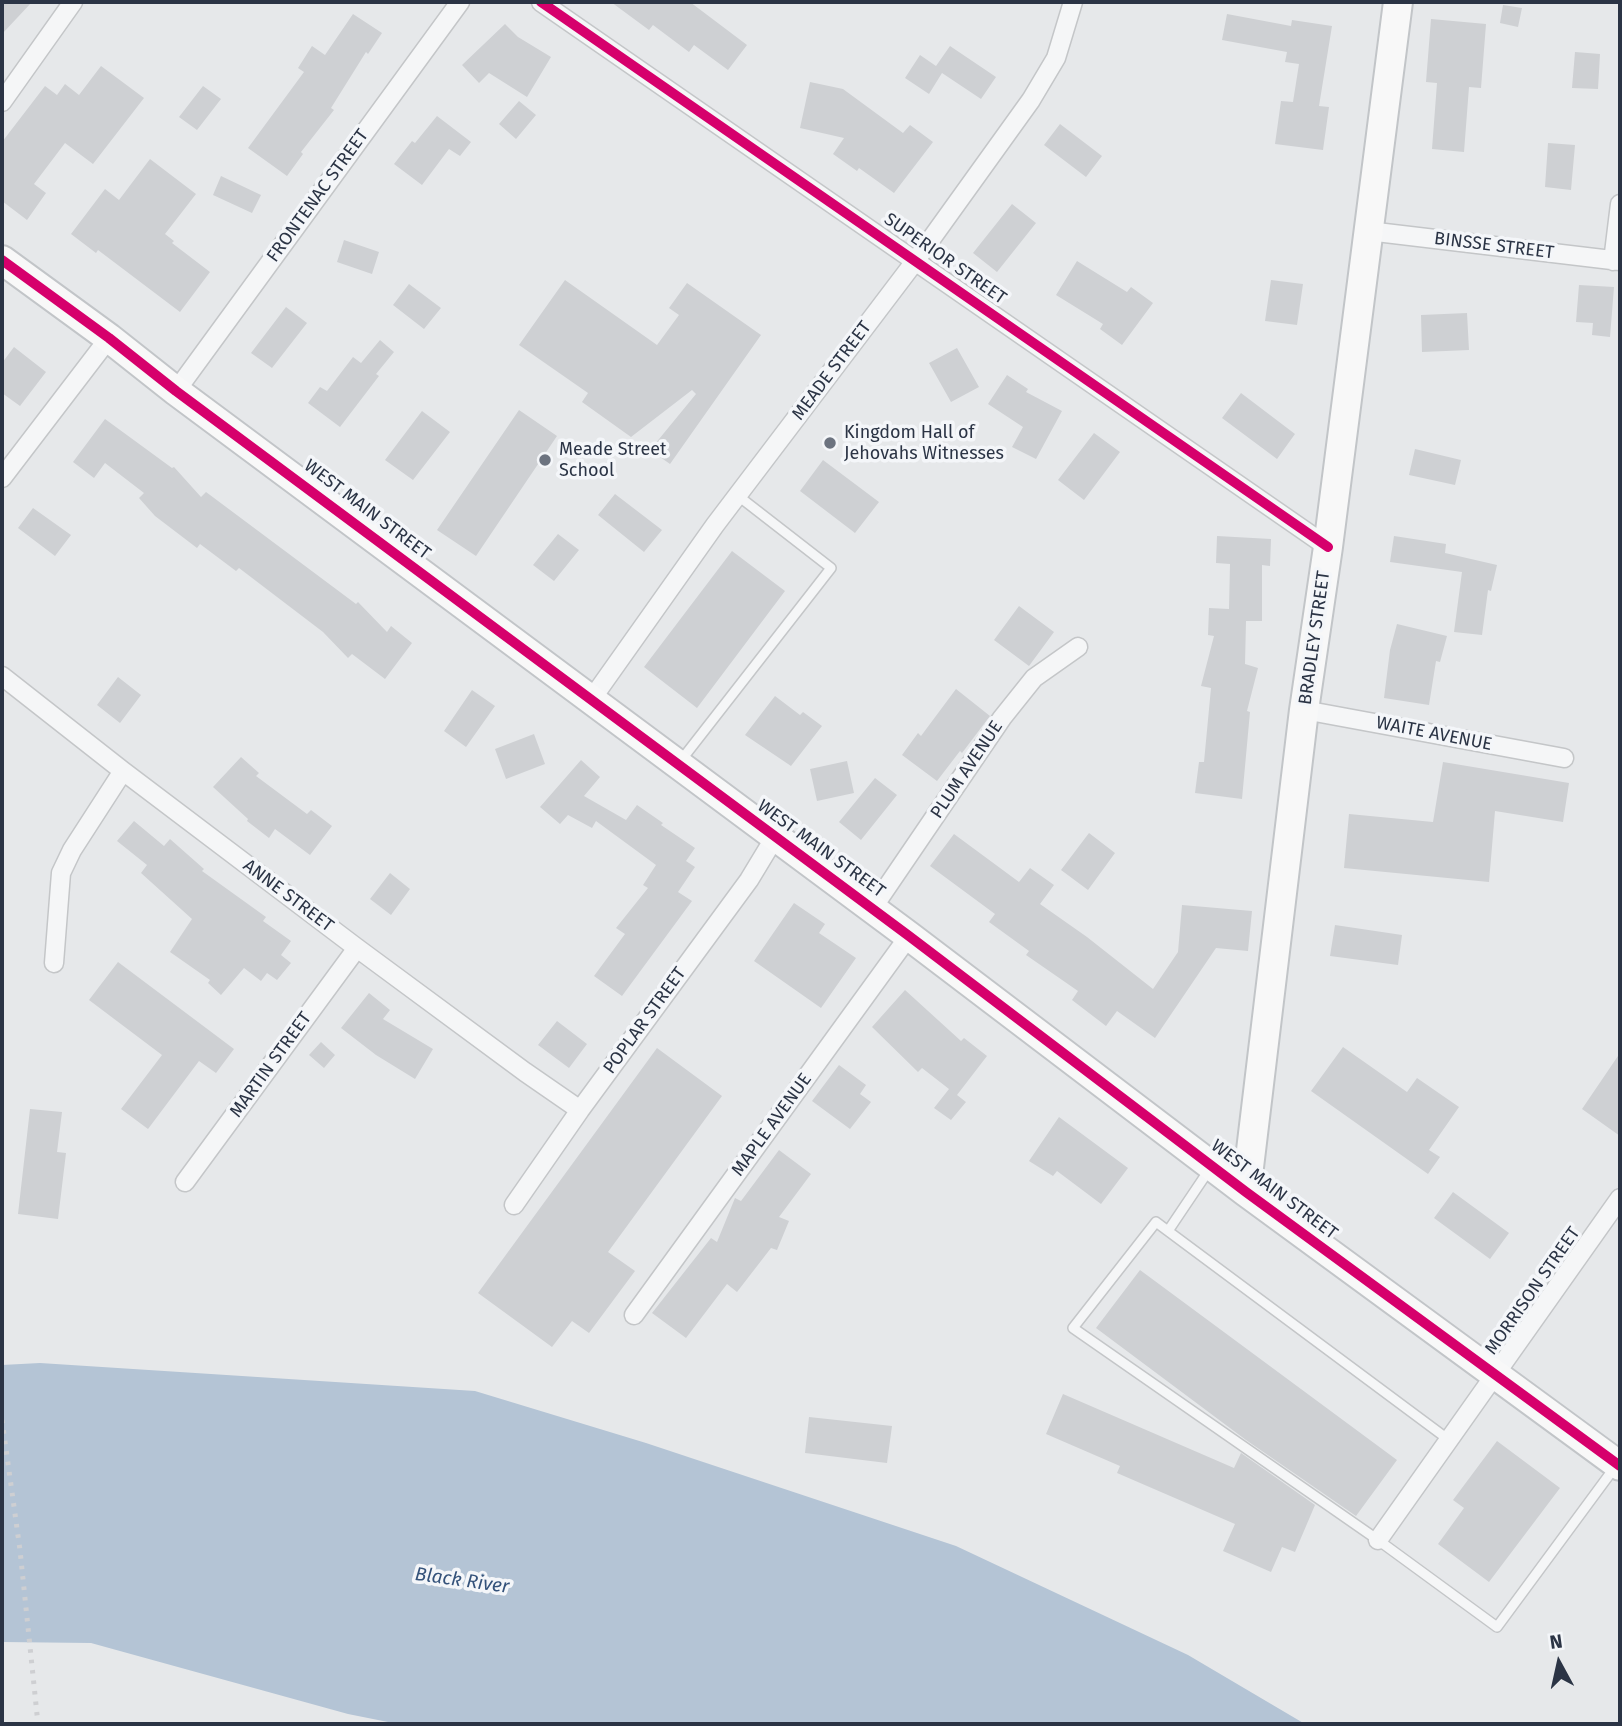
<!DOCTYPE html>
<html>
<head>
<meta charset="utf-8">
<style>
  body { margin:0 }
  #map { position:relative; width:1622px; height:1726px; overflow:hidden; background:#e6e8ea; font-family:"Fira Sans",sans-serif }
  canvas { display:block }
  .frame { position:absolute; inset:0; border:4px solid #2b3445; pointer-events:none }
  .north { position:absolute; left:1524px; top:1628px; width:70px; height:70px; -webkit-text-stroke:5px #f4f6f9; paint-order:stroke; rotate:352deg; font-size:19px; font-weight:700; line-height:28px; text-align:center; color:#2b3445 }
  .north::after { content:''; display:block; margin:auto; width:24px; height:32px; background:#2b3445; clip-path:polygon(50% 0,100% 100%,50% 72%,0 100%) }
</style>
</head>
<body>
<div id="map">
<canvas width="1622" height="1726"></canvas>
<div class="frame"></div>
<div class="north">N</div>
</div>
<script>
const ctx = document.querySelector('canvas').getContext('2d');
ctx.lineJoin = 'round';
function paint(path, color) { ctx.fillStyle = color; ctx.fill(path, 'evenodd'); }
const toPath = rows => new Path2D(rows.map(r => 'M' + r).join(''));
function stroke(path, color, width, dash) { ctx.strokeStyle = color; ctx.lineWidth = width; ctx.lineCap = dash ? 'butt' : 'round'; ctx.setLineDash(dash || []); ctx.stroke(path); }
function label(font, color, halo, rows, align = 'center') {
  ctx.font = font + ' "Fira Sans",sans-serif'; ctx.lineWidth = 7; ctx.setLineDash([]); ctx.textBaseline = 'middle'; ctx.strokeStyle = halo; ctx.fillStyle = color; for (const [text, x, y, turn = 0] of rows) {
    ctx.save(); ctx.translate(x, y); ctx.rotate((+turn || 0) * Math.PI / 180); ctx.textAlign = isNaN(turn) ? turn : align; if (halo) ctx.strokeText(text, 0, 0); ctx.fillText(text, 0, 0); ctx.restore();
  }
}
paint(toPath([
  [40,1363,475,1391,646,1443,956,1546,1188,1655,1305,1724,398,1724,348,1714,91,1643,2,1642,2,1365]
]), '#b4c4d5');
paint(toPath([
  [2,2,32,2,2,34],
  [611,2,690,2,747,45,728,70,694,45,689,52,653,25,649,30],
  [1503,5,1522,8,1518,27,1500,23],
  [353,14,382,33,368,54,366,52,331,108,334,110,301,152,303,154,287,176,248,148,304,72,298,68,312,46,325,55],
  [1227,14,1291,26,1292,20,1332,26,1319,106,1329,107,1323,150,1275,144,1281,101,1293,102,1299,64,1285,62,1287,52,1222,40],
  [1431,19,1486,24,1481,88,1469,87,1464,152,1432,149,1437,83,1426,82],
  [505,24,518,37,551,57,527,97,489,73,479,83,462,65],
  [950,46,996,77,981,99,942,73,929,94,905,78,920,55,936,66],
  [1575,52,1600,54,1598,89,1572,88],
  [101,66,144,98,93,164,65,143,34,184,46,193,27,220,2,201,2,142,45,86,57,95,65,84,79,95],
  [810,82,843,89,903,133,910,125,933,142,894,193,859,168,857,171,833,154,844,138,800,128],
  [203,86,221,99,197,130,179,117],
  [519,101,536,115,516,139,499,124],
  [437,116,471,142,460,156,449,149,422,185,394,164,412,141,415,143],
  [1060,124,1102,156,1086,177,1044,145],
  [1548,143,1575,145,1571,190,1545,187],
  [150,159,196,194,165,234,174,241,172,243,210,272,180,312,98,250,96,253,71,234,105,189,119,200],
  [221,176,261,195,252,213,213,195],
  [1012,204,1036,223,997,272,973,253],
  [344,240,379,252,372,274,337,262],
  [1077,261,1127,292,1131,287,1153,303,1122,345,1100,329,1103,324,1056,295],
  [565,280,657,345,679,315,669,308,687,283,761,335,670,464,650,450,696,394,692,390,631,437,582,402,588,393,519,345],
  [1271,280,1303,284,1297,325,1265,321],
  [409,284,441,308,424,329,393,305],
  [1579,285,1614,287,1610,337,1592,335,1593,323,1576,322],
  [286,307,307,323,272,368,251,353],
  [1467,313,1469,350,1422,352,1421,315],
  [380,340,394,352,376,374,379,376,340,427,308,403,320,387,327,391,353,357,361,363],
  [14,347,46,372,20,406,2,393,2,363],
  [957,348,979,387,951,402,929,363],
  [1007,375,1028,389,1026,392,1062,411,1036,459,1012,447,1023,427,988,404],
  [1241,393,1295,434,1277,459,1222,418],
  [519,410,557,436,476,556,437,530],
  [422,411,450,432,413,480,385,460],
  [105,419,172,468,174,467,201,497,206,492,356,604,358,602,387,632,391,626,412,643,385,679,352,654,348,658,323,632,239,568,236,571,200,544,197,548,155,516,139,498,144,493,105,463,94,478,73,462],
  [1094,433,1120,452,1084,500,1058,480],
  [1415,449,1461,460,1455,485,1409,475],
  [823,460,879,502,855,533,800,491],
  [615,494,662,530,644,552,598,515],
  [33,508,71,535,55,556,18,528],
  [558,534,579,550,554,581,533,565],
  [1217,536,1271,539,1270,566,1262,565,1262,621,1246,621,1245,664,1258,668,1247,711,1250,712,1242,799,1195,793,1199,762,1204,762,1211,688,1201,686,1214,636,1208,635,1209,608,1229,609,1230,564,1216,563],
  [1394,536,1446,544,1445,553,1497,565,1491,591,1488,590,1482,635,1454,632,1462,572,1390,562],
  [732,551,785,591,697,708,644,667],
  [1019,606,1054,632,1029,666,994,640],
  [1397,624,1447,636,1440,662,1436,661,1429,705,1384,698,1390,650],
  [118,677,141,695,120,723,97,705],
  [956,689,990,716,962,753,960,751,937,781,902,755,918,733,921,736],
  [472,690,495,706,466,747,444,731],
  [775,696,800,715,803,712,822,726,791,766,745,735],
  [534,734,545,764,506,779,495,749],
  [241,757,259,773,256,776,307,814,311,810,332,826,310,855,275,829,269,838,247,821,248,819,213,787],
  [581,760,600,777,584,796,626,820,637,805,663,823,661,825,695,848,686,861,695,867,678,892,692,901,622,996,594,976,625,934,616,928,648,888,643,885,656,865,596,821,592,828,568,815,560,824,540,807],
  [847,761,854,793,817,801,810,769],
  [1443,762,1569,783,1563,822,1495,811,1489,882,1344,868,1349,814,1433,822],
  [875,778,897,795,861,840,839,822],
  [134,821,164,846,170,839,204,869,202,871,266,917,263,921,291,941,281,955,291,963,277,980,267,973,261,981,244,968,221,995,208,983,210,980,170,952,192,919,141,873,147,865,117,841],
  [1089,833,1115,853,1088,890,1061,870],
  [954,834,1019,882,1030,868,1054,885,1040,904,1087,937,1153,989,1178,952,1182,905,1252,911,1248,951,1216,948,1155,1038,1117,1011,1106,1026,1072,1000,1078,991,1026,955,1029,951,989,922,995,914,930,866],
  [390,873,410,889,391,915,370,899],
  [794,903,825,924,819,933,856,958,821,1008,754,961],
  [1335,925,1402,935,1398,965,1330,956],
  [118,962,234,1049,216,1073,199,1061,148,1129,121,1109,162,1055,89,1000],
  [905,990,961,1041,964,1038,987,1056,957,1095,966,1102,951,1120,934,1108,949,1089,922,1068,918,1072,872,1027],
  [369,993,390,1010,383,1019,433,1049,415,1079,376,1055,341,1028],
  [557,1021,587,1044,569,1068,538,1045],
  [321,1042,335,1055,324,1068,309,1055],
  [1343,1047,1407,1092,1417,1078,1459,1107,1429,1150,1440,1157,1428,1174,1311,1091],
  [657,1048,722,1096,608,1252,635,1271,589,1333,572,1321,552,1347,478,1293],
  [1620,1053,1620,1136,1582,1109],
  [839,1065,866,1085,860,1094,871,1102,850,1129,812,1101],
  [30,1109,62,1112,57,1152,66,1153,58,1219,18,1214],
  [1059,1117,1128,1168,1101,1204,1057,1171,1053,1176,1029,1161],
  [779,1150,811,1174,779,1217,789,1221,777,1250,771,1248,737,1292,727,1284,686,1338,652,1313,711,1238,717,1242,735,1198,741,1201],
  [1453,1192,1509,1233,1490,1259,1434,1218],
  [1140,1270,1397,1460,1356,1516,1246,1440,1096,1328],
  [1063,1394,1234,1468,1241,1453,1315,1505,1295,1552,1282,1547,1271,1572,1223,1551,1235,1524,1117,1473,1120,1466,1046,1434],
  [809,1417,892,1426,887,1463,805,1453],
  [1497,1441,1560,1488,1489,1582,1438,1544,1464,1508,1453,1500]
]), '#ced0d3');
const lane = toPath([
  [679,763,831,568,737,495],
  [1209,1170,1168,1231,1449,1440],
  [1168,1231,1156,1222,1073,1328,1378,1540,1497,1627,1615,1467]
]);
const street = toPath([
  [541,2,1328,547],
  [2,102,73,2],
  [1368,231,1620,261],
  [1613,261,1620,204],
  [176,391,460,2],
  [2,478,109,338],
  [2,676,123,771,357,948,525,1072,580,1110],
  [591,700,715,525,916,260,1031,100,1056,58,1073,2],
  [1304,710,1564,758],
  [872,909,1002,718,1034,678,1078,647],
  [54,963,61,873,72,850,123,771],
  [185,1182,357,948],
  [514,1205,580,1110,749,880,775,837],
  [634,1315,909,936],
  [1378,1540,1620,1198]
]);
const primary = toPath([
  [2,260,109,338,176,391,909,936,1246,1192,1620,1466],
  [1246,1192,1304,710,1328,547,1398,2]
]);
stroke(lane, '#c4c6c8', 12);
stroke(street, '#c4c6c8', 21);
stroke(primary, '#c2c5c8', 32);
stroke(lane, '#f5f6f7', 9);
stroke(street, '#f5f6f7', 18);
stroke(primary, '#f8f8f8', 28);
stroke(toPath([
  [2,1420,20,1550,38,1724]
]), '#cecfd2', 5, [3.5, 7]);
stroke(toPath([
  [541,2,1328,547],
  [2,260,109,338,176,391,909,936,1246,1192,1620,1466]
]), '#d6006c', 10);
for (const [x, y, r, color] of [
  [830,443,7,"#6c737f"],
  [545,460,7,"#6c737f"]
]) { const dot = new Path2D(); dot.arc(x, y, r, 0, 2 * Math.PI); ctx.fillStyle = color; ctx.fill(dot); stroke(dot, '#f4f6f9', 2.5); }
label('18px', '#2b3445', '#f4f6f9', [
  ["FRONTENAC STREET",318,196,-54],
  ["BINSSE STREET",1494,246,7],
  ["SUPERIOR STREET",945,259,35],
  ["MEADE STREET",832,371,-53],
  ["WEST MAIN STREET",367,510,37],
  ["BRADLEY STREET",1315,638,-82],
  ["WAITE AVENUE",1434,734,11],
  ["PLUM AVENUE",967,770,-56],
  ["WEST MAIN STREET",821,849,36],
  ["ANNE STREET",288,896,37],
  ["POPLAR STREET",645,1021,-54],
  ["MARTIN STREET",271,1065,-54],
  ["MAPLE AVENUE",772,1125,-54],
  ["WEST MAIN STREET",1274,1190,37],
  ["MORRISON STREET",1533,1291,-55]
]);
label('18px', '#2b3445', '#f4f6f9', [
  ["Kingdom Hall of",844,433],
  ["Jehovahs Witnesses",844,454],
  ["Meade Street",559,450],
  ["School",559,471]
], 'left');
label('italic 19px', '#34527a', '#f4f6f9', [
  ["Black River",462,1581,8]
]);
</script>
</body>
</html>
